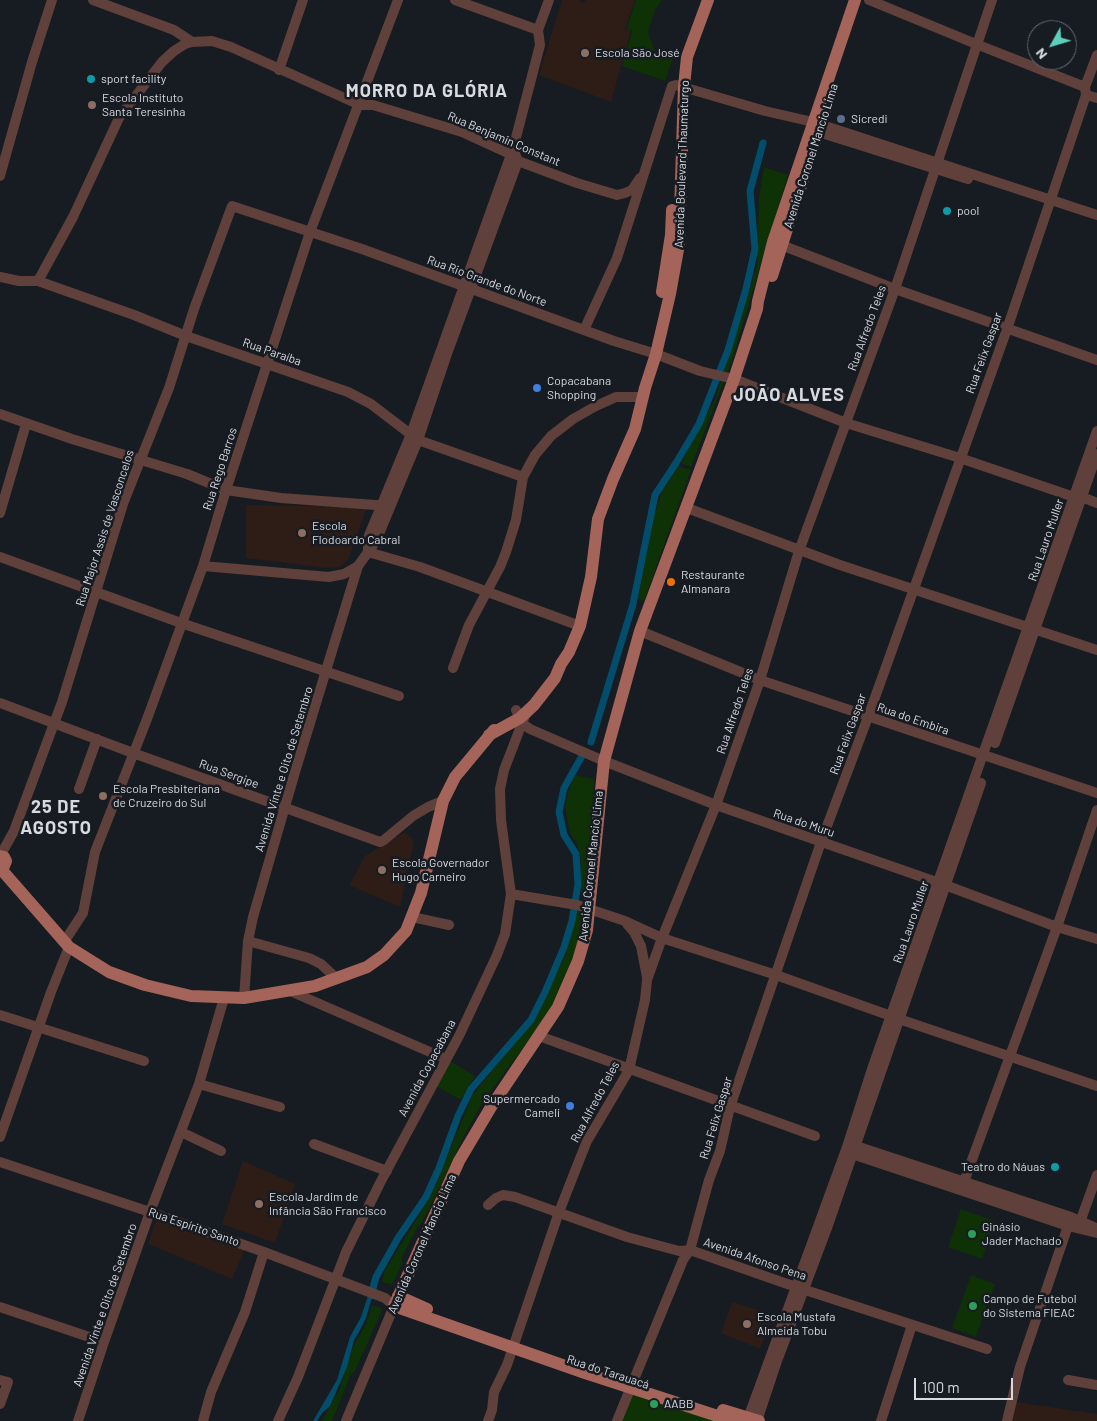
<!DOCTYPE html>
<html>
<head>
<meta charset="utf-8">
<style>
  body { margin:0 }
  #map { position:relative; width:1097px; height:1421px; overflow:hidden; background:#171b22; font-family:Barlow,sans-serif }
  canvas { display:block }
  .north { position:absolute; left:1027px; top:20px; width:50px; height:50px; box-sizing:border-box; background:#171b22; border:1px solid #64676e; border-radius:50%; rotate:231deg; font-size:14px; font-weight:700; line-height:20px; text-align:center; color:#d7dadf }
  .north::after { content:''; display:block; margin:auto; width:18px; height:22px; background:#5dceb9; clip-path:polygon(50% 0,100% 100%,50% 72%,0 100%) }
  .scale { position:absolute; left:914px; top:1378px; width:99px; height:22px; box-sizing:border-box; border:2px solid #d7dadf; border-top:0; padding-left:6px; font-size:15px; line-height:18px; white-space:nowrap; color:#d7dadf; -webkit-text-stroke:4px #171b22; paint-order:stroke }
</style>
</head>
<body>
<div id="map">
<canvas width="1097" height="1421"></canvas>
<div class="north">N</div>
<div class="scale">100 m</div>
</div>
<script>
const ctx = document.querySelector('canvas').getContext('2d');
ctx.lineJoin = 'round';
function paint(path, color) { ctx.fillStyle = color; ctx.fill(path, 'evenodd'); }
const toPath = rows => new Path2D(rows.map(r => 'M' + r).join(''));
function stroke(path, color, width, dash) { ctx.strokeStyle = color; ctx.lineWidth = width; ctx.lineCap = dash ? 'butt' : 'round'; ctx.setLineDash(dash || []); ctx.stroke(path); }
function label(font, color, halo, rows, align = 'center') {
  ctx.font = font + ' Barlow,sans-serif'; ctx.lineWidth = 5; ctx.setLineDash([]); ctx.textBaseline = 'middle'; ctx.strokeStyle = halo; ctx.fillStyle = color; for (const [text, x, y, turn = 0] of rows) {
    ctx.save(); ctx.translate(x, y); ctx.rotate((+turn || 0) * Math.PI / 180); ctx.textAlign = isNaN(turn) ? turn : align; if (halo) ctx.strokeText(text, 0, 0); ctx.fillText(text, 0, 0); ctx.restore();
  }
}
paint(toPath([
  [562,0,578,0,584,3,586,0,635,0,625,29,631,31,611,102,539,75],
  [246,505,367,507,348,560,340,567,327,568,246,558],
  [405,832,414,841,400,907,349,885,365,856],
  [243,1161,295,1184,275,1243,222,1224],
  [157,1218,245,1249,232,1279,148,1244],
  [732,1302,774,1315,760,1349,721,1333],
  [1016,1402,1097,1414,1097,1421,1009,1421]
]), '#2e1d17');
paint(toPath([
  [636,0,662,0,655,10,648,31,655,52,673,58,665,81,622,66,632,31,626,29],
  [764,167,788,175,731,363,691,467,681,463,715,399,757,265,759,197],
  [679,466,691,470,644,601,638,599,655,512,662,492],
  [575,775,594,779,587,898,581,896,581,858,577,844,570,833,565,807,568,792],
  [575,906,583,911,578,940,569,972,555,1001,534,1033,484,1100,463,1138,437,1193,421,1224,418,1226,401,1259,403,1262,393,1283,390,1284,382,1282,385,1270,431,1196,472,1096,513,1045,537,1014,565,956],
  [450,1061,475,1076,461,1100,436,1086],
  [961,1209,995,1221,982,1259,948,1247],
  [971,1275,995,1284,976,1337,952,1328],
  [372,1305,381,1308,381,1313,355,1371,351,1374,332,1421,322,1421,339,1390,353,1347,367,1322],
  [633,1388,728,1421,621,1421]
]), '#0e3106');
paint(toPath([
  [368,1296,372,1297,366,1318,359,1332,354,1340,347,1367,330,1406,322,1413,317,1421,313,1421,337,1380,350,1337,361,1317]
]), '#024d6b');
stroke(toPath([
  [591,742,633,604,655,495,676,463,699,424,728,350,746,289,755,249,750,191,763,143],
  [371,1296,376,1277,398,1238,426,1197,439,1168,458,1116,471,1089,531,1020,545,992,564,947,572,921,578,884,576,854,564,835,559,812,564,788,582,756]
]), '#024d6b', 7);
stroke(toPath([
  [93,0,174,30,192,42,212,41,231,47,360,105,373,105,462,132,510,154,518,161,577,183,617,195,625,193,632,190,640,178],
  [455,0,538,30],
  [869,0,976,44,1085,87],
  [279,70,303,0],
  [1086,95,1097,98],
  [812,130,968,179],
  [0,176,32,62,52,0],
  [776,243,895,289,1097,360],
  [0,277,19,281,38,281,134,315,186,336,348,392,371,404,418,440,523,477],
  [38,281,73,217,119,118,162,62,174,51,185,44,192,42],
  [584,330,617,258,672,86,676,85,765,111,813,122,1097,215],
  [0,414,72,439,187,474,226,490,281,498,389,506],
  [687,508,840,565,1097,650],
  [0,513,26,424],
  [368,552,368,538,411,434,513,149,540,45,538,30,549,0],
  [368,552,420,567,580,626],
  [0,557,181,623,399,696],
  [203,566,329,577,344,574,358,566],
  [640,631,760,680,1097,793],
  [453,668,469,625,500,567,506,552,516,520,523,477,535,455,551,436,573,419,596,406,616,397,643,397],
  [0,703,133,753,380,842,384,840,413,816,428,807,443,801],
  [516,710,522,723,530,729,604,761,716,805,945,885,1057,927,1097,939],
  [995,743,1097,454],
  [79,789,97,739],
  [0,856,14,831,62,702,123,504,169,388,194,309,232,206,362,249,614,341,656,354,700,371,734,379,846,423,960,458,1074,497,1082,497,1097,503],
  [511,894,577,905,625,921,662,938,776,975,891,1016],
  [412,917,449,925],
  [627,924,634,932,641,946,647,977],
  [248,941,309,958,321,964,337,979],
  [64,942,83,913,95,852,147,719,203,566,226,490,310,232,398,0],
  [290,991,446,1059],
  [244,998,248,941,253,917,295,772,358,566,376,541,418,440,448,351,518,161,513,149],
  [0,1015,144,1061],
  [899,1019,1097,1086],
  [539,1036,815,1136],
  [199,1084,280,1107],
  [181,1132,221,1151],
  [0,1137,51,992,69,947],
  [314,1144,387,1171],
  [850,1144,1071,1217,1096,1228],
  [846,1152,1068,1226,1097,1233],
  [0,1162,150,1212,264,1252,385,1298,394,1306,346,1421],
  [961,1190,1057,927,1097,810],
  [488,1205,496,1198,503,1195,515,1197,627,1237,679,1251,690,1250,796,1287,987,1349],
  [1079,1225,1097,1175],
  [0,1307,104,1342],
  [0,1380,8,1382,0,1404],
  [1068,1380,1097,1385],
  [78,1421,104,1342,150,1212,199,1084,224,998],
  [203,1421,211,1392,245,1312,264,1252],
  [278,1421,298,1377,346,1252,380,1183,459,1036,497,955,505,934,511,894,501,820,500,789,504,770,526,713],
  [488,1421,492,1410,494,1392,507,1365,559,1212,577,1166,587,1141,629,1070,645,1000,647,980,662,938,716,805,760,680,799,551,895,289,992,0],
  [617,1421,683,1260,690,1250,709,1180,720,1151,730,1107,821,842,868,717,1007,329,1086,95,1085,87,1097,55],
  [747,1421,847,1147,872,1069,1097,431],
  [757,1421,777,1361,827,1228,981,783],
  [881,1421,912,1325],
  [1007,1421,1020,1367,1070,1220]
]), '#60403a', 10);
stroke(toPath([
  [772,276,825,111],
  [662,292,671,235,672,210],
  [489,735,520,718,534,705,555,678,561,664,569,652,580,626,591,577,598,519,613,479,635,429,645,388,656,354,670,294,679,244,684,86,687,57,708,0],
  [0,856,4,857,6,861,4,866,0,867],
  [0,868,69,947,109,972,145,985,191,996,244,998,315,986,367,967,384,955,406,931,421,893,443,801,455,777,494,730],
  [398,1296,427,1309],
  [723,1410,759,1421],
  [733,1421,585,1373,394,1306,459,1161,491,1107,558,1007,578,961,587,930,604,761,640,631,734,379,757,309,758,301,773,242,855,0]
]), '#a46459', 12);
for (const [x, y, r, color] of [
  [585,53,5,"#8d6e63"],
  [91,79,5,"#0f9aa8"],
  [92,105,5,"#8d6e63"],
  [841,119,5,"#5c6f8a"],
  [947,211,5,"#0f9aa8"],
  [537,388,5,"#3f7fe0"],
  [302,533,5,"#8d6e63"],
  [671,582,5,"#e8710a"],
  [103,796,5,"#8d6e63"],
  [382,870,5,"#8d6e63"],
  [570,1106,5,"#3f7fe0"],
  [1055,1167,5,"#0f9aa8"],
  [259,1204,5,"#8d6e63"],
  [972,1234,5,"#2e9e5b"],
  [973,1306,5,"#2e9e5b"],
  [747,1324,5,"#8d6e63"],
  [654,1404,5,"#2e9e5b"]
]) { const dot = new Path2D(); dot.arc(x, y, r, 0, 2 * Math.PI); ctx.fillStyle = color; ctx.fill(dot); stroke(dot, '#171b22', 2); }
label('12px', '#d7dadf', '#171b22', [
  ["Escola São José",595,53],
  ["sport facility",101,79],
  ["Escola Instituto",102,98],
  ["Santa Teresinha",102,112],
  ["Sicredi",851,119],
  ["pool",957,211],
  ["Copacabana",547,381],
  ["Shopping",547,395],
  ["Escola",312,526],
  ["Flodoardo Cabral",312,540],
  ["Restaurante",681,575],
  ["Almanara",681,589],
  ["Escola Presbiteriana",113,789],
  ["de Cruzeiro do Sul",113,803],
  ["Escola Governador",392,863],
  ["Hugo Carneiro",392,877],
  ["Supermercado",560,1099,"right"],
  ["Cameli",560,1113,"right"],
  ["Teatro do Náuas",1045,1167,"right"],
  ["Escola Jardim de",269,1197],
  ["Infância São Francisco",269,1211],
  ["Ginásio",982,1227],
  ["Jader Machado",982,1241],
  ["Campo de Futebol",983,1299],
  ["do Sistema FIEAC",983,1313],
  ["Escola Mustafa",757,1317],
  ["Almeida Tobu",757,1331],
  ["AABB",664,1404]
], 'left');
label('12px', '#d7dadf', '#171b22', [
  ["Rua Benjamin Constant",504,139,23],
  ["Avenida Coronel Mancio Lima",811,156,-72],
  ["Avenida Boulevard Thaumaturgo",682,164,-88],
  ["Rua Rio Grande do Norte",487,281,20],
  ["Rua Alfredo Teles",867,328,-70],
  ["Rua Paraíba",272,352,19],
  ["Rua Felix Gaspar",984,353,-70],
  ["Rua Rego Barros",220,469,-72],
  ["Rua Major Assis de Vasconcelos",105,528,-72],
  ["Rua Lauro Muller",1046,540,-71],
  ["Rua Alfredo Teles",735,711,-71],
  ["Rua do Embira",913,719,19],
  ["Rua Felix Gaspar",848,734,-70],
  ["Avenida Vinte e Oito de Setembro",284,769,-73],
  ["Rua Sergipe",229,774,20],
  ["Rua do Muru",804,823,19],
  ["Avenida Coronel Mancio Lima",591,866,-84],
  ["Rua Lauro Muller",911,922,-71],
  ["Avenida Copacabana",427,1068,-62],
  ["Rua Alfredo Teles",595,1102,-62],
  ["Rua Felix Gaspar",716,1118,-73],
  ["Rua Espírito Santo",194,1227,19],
  ["Avenida Coronel Mancio Lima",422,1244,-66],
  ["Avenida Afonso Pena",755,1259,19],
  ["Avenida Vinte e Oito de Setembro",105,1305,-71],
  ["Rua do Tarauacá",608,1372,18]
]);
ctx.letterSpacing = '1px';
label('bold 18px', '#d7dadf', '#171b22', [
  ["MORRO DA GLÓRIA",427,91],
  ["JOÃO ALVES",789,395],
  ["25 DE",56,807],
  ["AGOSTO",56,828]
]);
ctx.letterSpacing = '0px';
</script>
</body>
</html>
